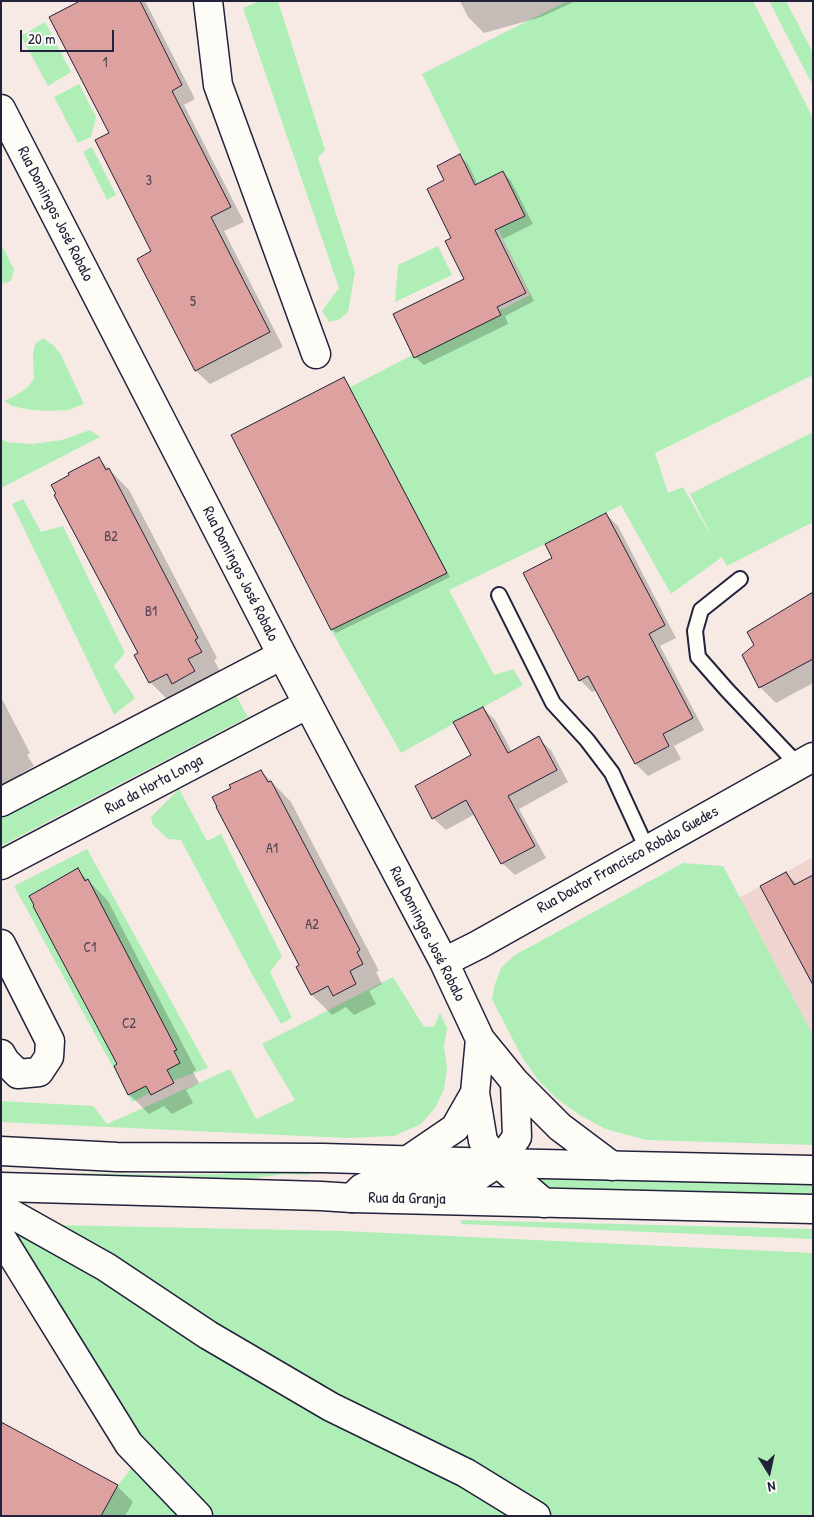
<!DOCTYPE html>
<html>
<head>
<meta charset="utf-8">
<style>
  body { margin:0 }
  #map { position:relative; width:814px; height:1517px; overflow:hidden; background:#f7eae5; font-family:"Patrick Hand",sans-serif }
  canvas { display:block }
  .frame { position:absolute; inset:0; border:2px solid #22223b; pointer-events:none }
  .north { position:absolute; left:744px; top:1447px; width:50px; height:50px; -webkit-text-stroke:4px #fdfcf7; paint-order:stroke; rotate:170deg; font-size:14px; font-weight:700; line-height:20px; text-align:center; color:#22223b }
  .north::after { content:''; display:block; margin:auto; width:18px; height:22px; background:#22223b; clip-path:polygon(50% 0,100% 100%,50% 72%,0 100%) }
  .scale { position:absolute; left:20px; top:30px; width:94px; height:22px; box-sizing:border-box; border:2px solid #22223b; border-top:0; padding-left:6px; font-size:15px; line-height:18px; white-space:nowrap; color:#22223b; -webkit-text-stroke:4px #fdfcf7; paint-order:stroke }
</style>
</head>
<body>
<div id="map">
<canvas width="814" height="1517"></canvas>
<div class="frame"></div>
<div class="north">N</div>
<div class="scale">20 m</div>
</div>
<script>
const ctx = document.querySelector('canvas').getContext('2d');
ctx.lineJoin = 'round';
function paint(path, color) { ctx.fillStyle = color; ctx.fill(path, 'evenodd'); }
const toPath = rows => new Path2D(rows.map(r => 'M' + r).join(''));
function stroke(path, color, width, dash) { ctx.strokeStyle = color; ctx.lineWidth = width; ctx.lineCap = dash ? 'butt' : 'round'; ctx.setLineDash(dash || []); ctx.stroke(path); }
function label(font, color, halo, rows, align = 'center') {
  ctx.font = font + ' "Patrick Hand",sans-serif'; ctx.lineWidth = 4; ctx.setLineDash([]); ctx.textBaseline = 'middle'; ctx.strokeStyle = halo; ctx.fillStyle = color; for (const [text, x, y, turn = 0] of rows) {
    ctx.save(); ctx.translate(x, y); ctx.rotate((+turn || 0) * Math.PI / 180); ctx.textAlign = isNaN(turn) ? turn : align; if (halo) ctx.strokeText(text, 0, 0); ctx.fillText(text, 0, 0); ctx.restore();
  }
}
paint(toPath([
  [813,857,813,1035,739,898]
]), '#efd4d0');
paint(toPath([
  [260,1,278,1,325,150,318,158,355,272,348,312,340,319,329,322,322,311,339,288,243,8],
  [567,1,753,1,813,118,813,375,655,453,668,493,683,487,714,541,690,494,813,432,813,522,727,566,722,557,671,594,621,505,545,544,449,590,494,675,513,669,523,685,401,753,331,630,231,435,344,377,350,387,530,295,422,74],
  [769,1,786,1,813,53,813,86],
  [45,22,71,72,48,86,21,36],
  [79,84,96,117,91,137,78,143,54,97],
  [92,147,116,195,107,200,83,152],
  [1,244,14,269,11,281,1,284],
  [438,246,452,275,395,302,398,265],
  [43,338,54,346,61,355,84,404,68,410,49,411,31,410,12,406,4,401,18,394,26,389,34,379,33,355,35,344],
  [90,430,100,437,1,488,1,439,7,442,32,444,62,440],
  [23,499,41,532,63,526,125,653,114,666,135,698,114,715,12,504],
  [234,692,248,717,1,846,1,814],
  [179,789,207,841,221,834,282,956,270,972,292,1018,281,1024,252,974,181,840,168,839,153,825,151,817],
  [87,849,208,1068,175,1080,132,1102,14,886],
  [683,863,723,866,813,1035,813,1145,646,1140,606,1129,581,1116,555,1097,539,1081,522,1057,499,1013,492,999,495,984,501,968,515,955],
  [393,977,424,1027,434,1026,440,1013,447,1028,444,1046,447,1069,444,1089,435,1108,421,1124,394,1136,346,1138,1,1122,1,1101,93,1106,107,1124,230,1069,256,1119,295,1100,262,1044],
  [308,1166,309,1175,284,1174,226,1182,81,1180,82,1173,175,1175,217,1174],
  [529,1173,813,1184,813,1199,550,1190],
  [461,1220,813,1229,813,1239,461,1224],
  [6,1224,343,1231,813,1253,813,1516,101,1516,118,1485,147,1448,112,1388,49,1296]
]), '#afefb7');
paint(toPath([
  [81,1,145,1,195,99,184,105,244,222,224,231,283,347,210,384,196,371,111,133],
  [460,1,576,1,541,17,484,33,468,17],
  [460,156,468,164,478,185,503,173,511,181,533,224,503,239,534,301,505,316,508,324,424,365,415,357,466,280,453,239,446,181],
  [344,378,347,382,450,577,336,633,332,629,233,436],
  [99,459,129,490,217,658,214,660,221,673,170,702,150,682,139,653],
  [606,514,618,526,676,638,660,646,704,730,674,746,681,759,648,776,636,764,597,690,592,692,580,680,554,559],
  [813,593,813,683,776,703,760,687],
  [1,697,30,753,27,755,34,766,20,774,27,786,1,793],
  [483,708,495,720,512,752,538,738,551,750,568,782,519,809,546,858,515,875,502,863,475,814,446,830,433,818,472,755],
  [261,771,291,802,379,971,376,972,382,984,369,991,376,1004,354,1015,346,1007,332,1015,312,995,297,967,301,965],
  [78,870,108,901,196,1070,193,1072,199,1083,186,1090,193,1103,172,1114,164,1106,149,1114,129,1094,118,1065],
  [786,873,797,884,813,983],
  [117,1486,133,1502,125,1516,1,1516]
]), '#0003');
const building = toPath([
  [80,1,140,1,182,85,172,91,231,207,211,217,270,332,195,371,137,259,151,251,95,140,109,133,49,17,80,1],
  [460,154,475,185,503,171,525,216,495,230,526,293,497,307,501,315,414,358,393,314,464,279,445,241,451,238,427,189,444,180,437,166,460,154],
  [344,377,447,573,331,630,231,435,344,377],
  [99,457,106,470,109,468,198,638,195,640,202,652,188,659,195,671,172,684,167,674,149,683,134,655,138,653,54,495,56,494,51,485,69,475,68,473,99,457],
  [606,513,665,625,649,634,693,718,663,734,669,746,635,764,588,676,579,681,523,573,552,558,545,544,606,513],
  [813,592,813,659,759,688,742,655,754,645,747,632,813,592],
  [483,707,508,753,539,736,557,770,508,796,535,846,501,864,466,800,432,819,415,786,471,755,453,722,483,707],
  [261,770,268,782,271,781,360,950,357,952,363,964,350,971,356,984,333,996,328,986,311,995,296,967,299,965,216,807,217,807,212,797,231,788,229,785,261,770],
  [78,868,85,881,88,879,177,1050,174,1051,180,1063,167,1070,174,1083,151,1095,146,1086,128,1095,114,1066,117,1064,33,906,34,905,29,896,78,868],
  [786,872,794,885,813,875,813,985,760,886,786,872],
  [1,1422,118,1485,101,1516,1,1516,1,1422]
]);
paint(building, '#dda29f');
stroke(building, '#22223b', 1);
const lane = toPath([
  [740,579,701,610,695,631,698,657,727,690,798,765],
  [499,595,553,703,587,740,612,773,647,849]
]);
const street = toPath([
  [208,1,218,85,316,354],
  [1,109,282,655,444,962,480,1039,515,1082,517,1137,498,1163,467,1183,455,1184,373,1183,362,1188,352,1198],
  [1,802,282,655],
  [1,865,308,704],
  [1,944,50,1041,49,1057,39,1072,18,1074,5,1061,1,1054],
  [444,962,478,945,813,757],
  [480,1039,475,1093,483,1141,498,1163,544,1203],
  [515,1082,560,1127,612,1166],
  [408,1160,455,1128,475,1093],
  [1,1208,106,1267,208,1335,331,1407,466,1473,536,1516],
  [1,1237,129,1444,198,1516]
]);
const secondary = toPath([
  [1,1151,117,1157,323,1158,498,1163,813,1170],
  [1,1187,321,1196,352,1198,813,1209]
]);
stroke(lane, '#22223b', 18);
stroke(street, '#22223b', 31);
stroke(secondary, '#22223b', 31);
stroke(lane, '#fdfcf7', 14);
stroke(street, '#fdfcf7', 28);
stroke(secondary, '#fdfcf7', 28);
label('14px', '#514254', null, [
  ["1",105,63],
  ["3",149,181],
  ["5",193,302],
  ["B2",111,537],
  ["B1",151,612],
  ["A1",272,849],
  ["A2",312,925],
  ["C1",90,948],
  ["C2",129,1024]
]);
label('16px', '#22223b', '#fdfcf7', [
  ["Rua Domingos José Robalo",55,214,63],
  ["Rua Domingos José Robalo",240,574,63],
  ["Rua da Horta Longa",154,785,-28],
  ["Rua Doutor Francisco Robalo Guedes",628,860,-29],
  ["Rua Domingos José Robalo",427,934,63],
  ["Rua da Granja",407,1199,1]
]);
</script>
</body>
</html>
